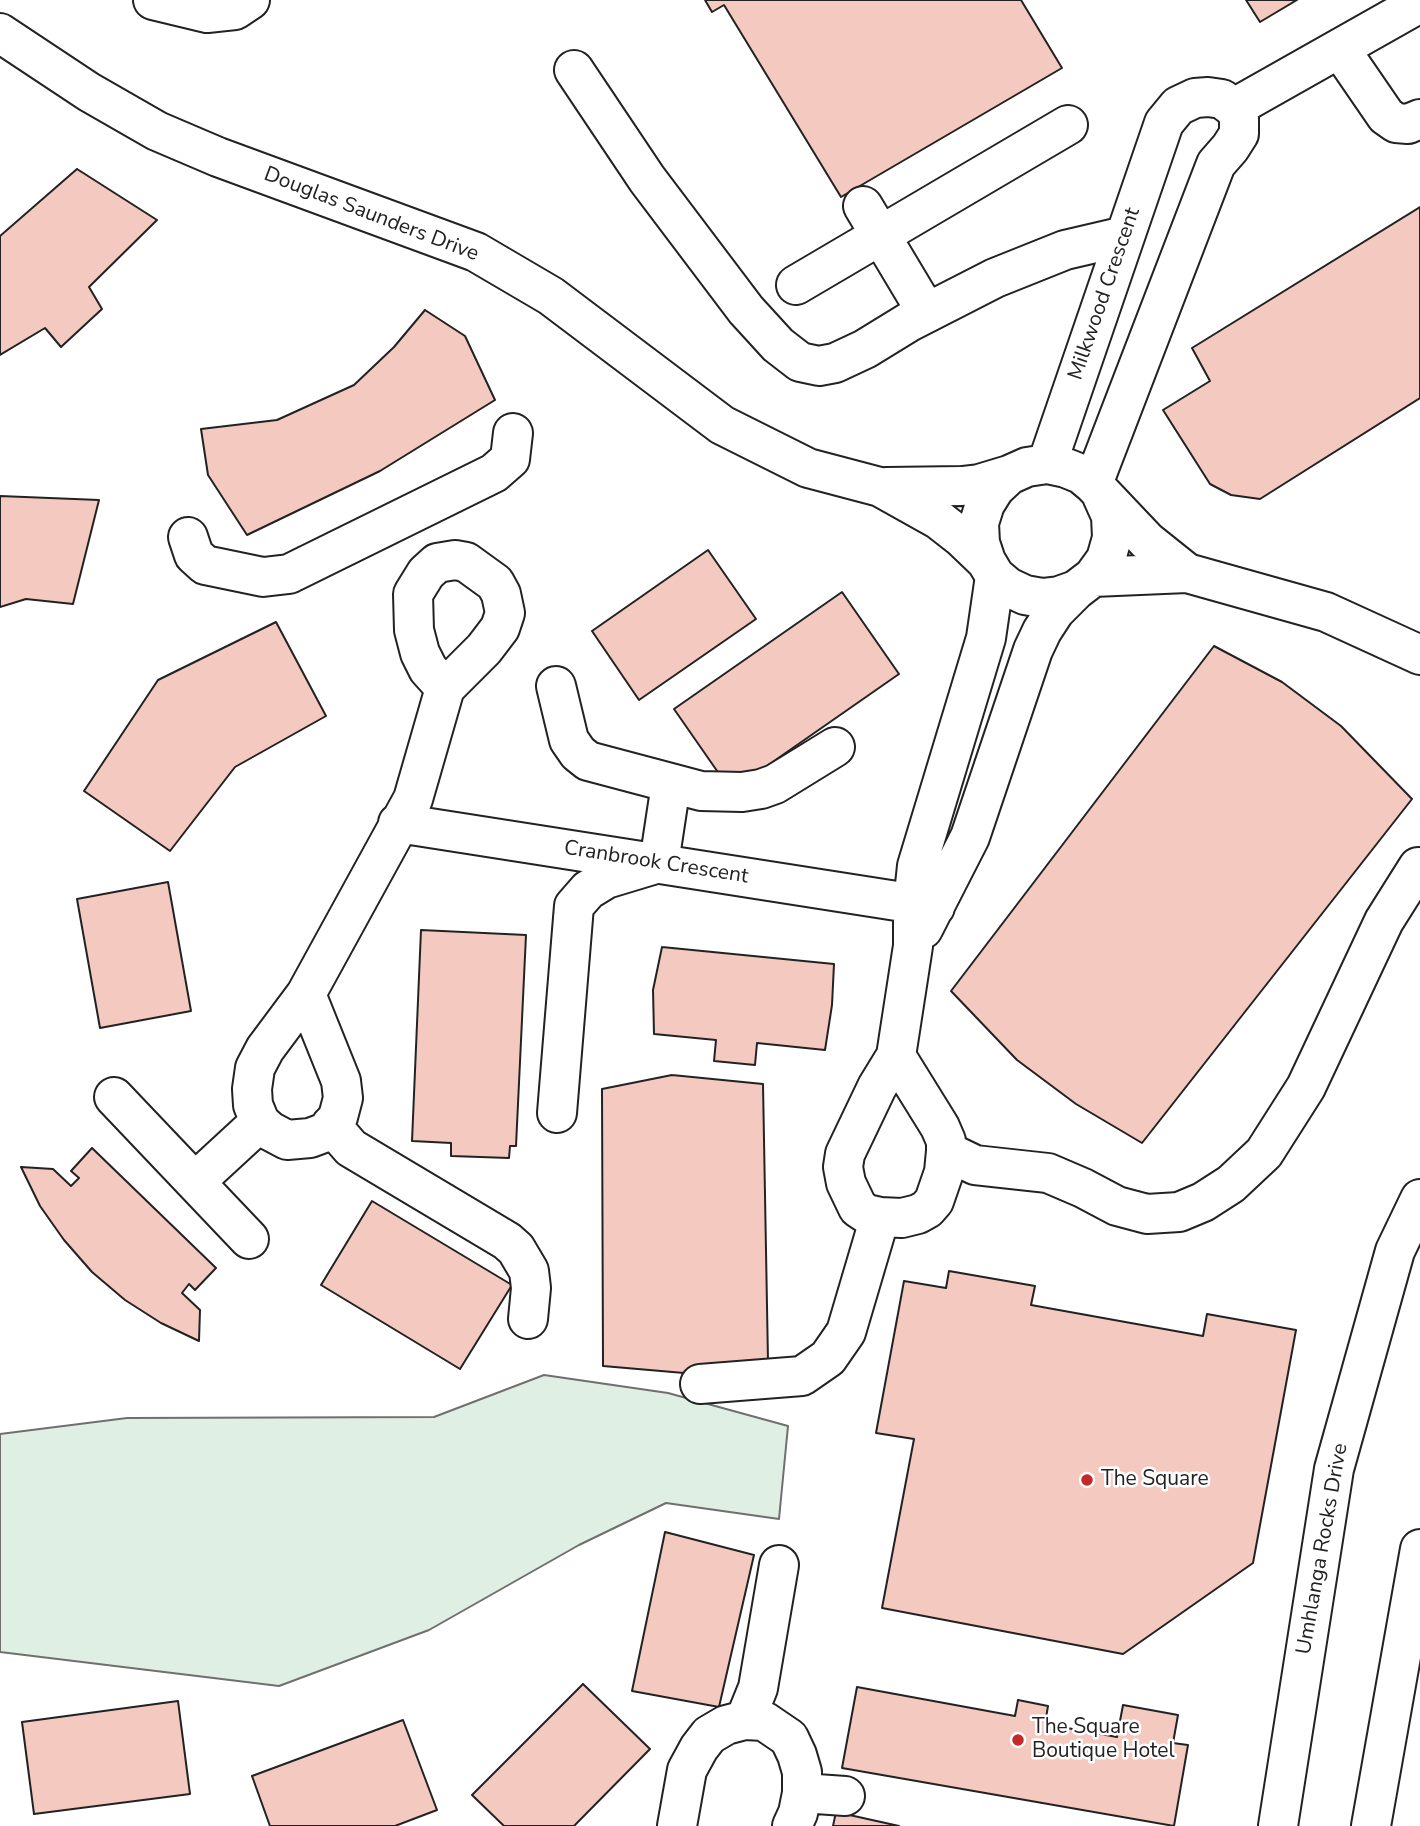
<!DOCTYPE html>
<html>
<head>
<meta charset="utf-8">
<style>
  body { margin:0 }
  canvas { display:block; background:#fff }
</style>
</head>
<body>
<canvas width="1420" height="1826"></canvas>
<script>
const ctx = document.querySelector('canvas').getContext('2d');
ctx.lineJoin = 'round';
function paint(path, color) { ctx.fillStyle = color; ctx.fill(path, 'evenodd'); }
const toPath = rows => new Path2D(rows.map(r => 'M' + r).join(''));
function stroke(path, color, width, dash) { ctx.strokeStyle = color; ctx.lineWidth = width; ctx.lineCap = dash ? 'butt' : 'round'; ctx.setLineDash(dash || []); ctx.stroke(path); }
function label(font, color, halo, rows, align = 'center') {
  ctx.font = font + ' "Nunito Sans",sans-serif'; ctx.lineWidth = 5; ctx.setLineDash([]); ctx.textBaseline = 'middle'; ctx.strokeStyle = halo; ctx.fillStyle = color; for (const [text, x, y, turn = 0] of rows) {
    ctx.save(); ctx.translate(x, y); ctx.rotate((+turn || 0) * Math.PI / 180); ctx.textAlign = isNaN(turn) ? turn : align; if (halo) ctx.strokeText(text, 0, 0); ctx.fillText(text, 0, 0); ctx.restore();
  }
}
const green = toPath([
  [544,1375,668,1393,788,1426,779,1519,666,1503,579,1545,429,1630,279,1686,0,1652,0,1434,127,1418,434,1417,544,1375]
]);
paint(green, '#e0efe3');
stroke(green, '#6f6f6f', 2);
const building = toPath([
  [705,0,1021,0,1062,68,841,197,724,5,712,12,705,0],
  [1246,0,1297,0,1260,22,1246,0],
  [77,169,157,220,89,287,102,309,61,347,45,328,0,355,0,236,77,169],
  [1420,207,1420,398,1260,499,1231,495,1210,484,1163,410,1210,381,1192,348,1420,207],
  [425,310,465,336,495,400,380,471,247,535,208,475,201,429,277,420,354,385,394,347,425,310],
  [0,496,99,500,73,604,26,599,0,607,0,496],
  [708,550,756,619,639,700,592,631,708,550],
  [842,592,899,674,731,791,674,709,842,592],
  [276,622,326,716,235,767,170,851,84,791,158,680,276,622],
  [1214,646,1282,682,1341,726,1412,799,1142,1143,1076,1104,1017,1060,951,991,1214,646],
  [168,882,191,1011,100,1028,77,899,168,882],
  [421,930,526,935,516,1146,510,1146,509,1158,451,1156,451,1143,412,1141,421,930],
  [662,947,834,964,832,1005,825,1050,757,1043,755,1065,714,1061,716,1040,654,1034,653,990,662,947],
  [672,1075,763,1084,768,1361,684,1373,603,1366,602,1089,672,1075],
  [92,1148,216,1268,195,1290,189,1284,182,1293,200,1310,199,1341,161,1323,125,1300,92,1272,64,1240,40,1206,21,1167,53,1169,71,1186,79,1178,71,1171,92,1148],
  [372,1201,512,1285,460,1369,321,1285,372,1201],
  [949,1271,1035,1286,1031,1305,1203,1336,1207,1314,1296,1330,1253,1563,1123,1654,882,1608,914,1439,876,1433,904,1281,946,1288,949,1271],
  [665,1532,754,1555,719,1707,632,1691,665,1532],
  [583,1684,650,1749,574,1826,504,1826,472,1795,583,1684],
  [857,1687,1015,1716,1018,1700,1048,1706,1045,1724,1117,1737,1123,1705,1178,1715,1173,1743,1188,1745,1174,1826,842,1768,857,1687],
  [178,1701,190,1794,34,1814,22,1722,178,1701],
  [403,1720,437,1810,395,1826,270,1826,252,1776,403,1720],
  [836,1812,899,1826,833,1826,836,1812]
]);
paint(building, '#f3c9c0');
stroke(building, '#222', 2);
const minor = toPath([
  [153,0,207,13,235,10,250,0],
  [0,33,89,92,157,131,218,157,476,252,551,296,722,425,808,468,880,487,939,520,962,538,986,561],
  [1340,49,1386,116,1396,123,1408,124,1420,119],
  [574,70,647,179,746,310,778,345,800,362,819,366,835,363,865,349,909,322,995,278,1065,250,1125,236],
  [1234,108,1420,3],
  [863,206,927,313],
  [796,285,1068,125],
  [1047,464,1164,123,1178,106,1195,98,1208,97,1222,99,1234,108,1239,117,1239,134,1230,148,1216,164,1093,484],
  [886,487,962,486,979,484,1009,475],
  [1102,496,1111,516,1112,538,1106,559,1093,577,1076,590,1059,596,1042,598,1025,595,1008,587,995,576,986,561,980,543,979,523,985,504,995,488,1009,475,1027,467,1047,464,1066,468,1081,474,1093,484,1147,541,1187,573],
  [188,537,194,555,205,565,263,577,289,574,494,473,510,459,513,433],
  [1093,577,1187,573,1326,612,1420,655],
  [556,686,569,740,578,753,588,761,701,791,742,792,761,789,775,784,835,747],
  [398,823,935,907],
  [923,929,970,837,1033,650,1042,631,1055,611,1076,590],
  [306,994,341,1081,343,1098,338,1117,326,1132,310,1138,287,1140,270,1131,260,1122,253,1105,252,1089,255,1068,265,1049,306,994,413,799,445,688,484,649,500,628,505,613,501,594,495,583,466,562,455,560,437,563,426,573,413,594,414,630,420,653,428,669,445,688],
  [896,1056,940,1127,946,1141,946,1151,944,1172,934,1201,927,1209,918,1214,902,1218,880,1217,867,1214,858,1208,846,1183,843,1167,845,1154,877,1087,896,1056,913,946,913,904,917,866,986,638,995,576],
  [114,1097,249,1239],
  [557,1113,574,906,588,890,606,879,659,863,671,784],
  [331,1125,351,1148,507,1241,516,1249,529,1271,531,1288,528,1319],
  [946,1151,975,1165,1048,1173,1083,1188,1117,1206,1147,1214,1179,1212,1203,1202,1231,1184,1264,1153,1306,1087,1384,921,1418,867],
  [196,1181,260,1122],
  [700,1384,802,1376,828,1358,846,1332,880,1217],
  [745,1720,758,1688,779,1565],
  [802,1793,845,1796],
  [677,1826,687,1770,699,1748,709,1735,726,1725,745,1720,764,1721,789,1738,797,1755,802,1772,802,1793,798,1813,792,1826]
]);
const major = toPath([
  [1278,1826,1334,1469,1395,1251,1420,1199],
  [1371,1826,1420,1549]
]);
stroke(minor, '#222', 42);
stroke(major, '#222', 42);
stroke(minor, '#fff', 38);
stroke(major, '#fff', 38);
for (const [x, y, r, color] of [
  [1087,1480,7,"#c62828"],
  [1018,1740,7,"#c62828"]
]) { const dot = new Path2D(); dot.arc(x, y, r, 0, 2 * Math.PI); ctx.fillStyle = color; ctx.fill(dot); stroke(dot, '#fff', 2.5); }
label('21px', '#222', '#fff', [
  ["Douglas Saunders Drive",371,215,21],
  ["Milkwood Crescent",1105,294,-71],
  ["Cranbrook Crescent",656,863,9],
  ["Umhlanga Rocks Drive",1323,1549,-80]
]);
label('21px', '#222', '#fff', [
  ["The Square",1101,1480],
  ["The Square",1032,1728],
  ["Boutique Hotel",1032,1752]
], 'left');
</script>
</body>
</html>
